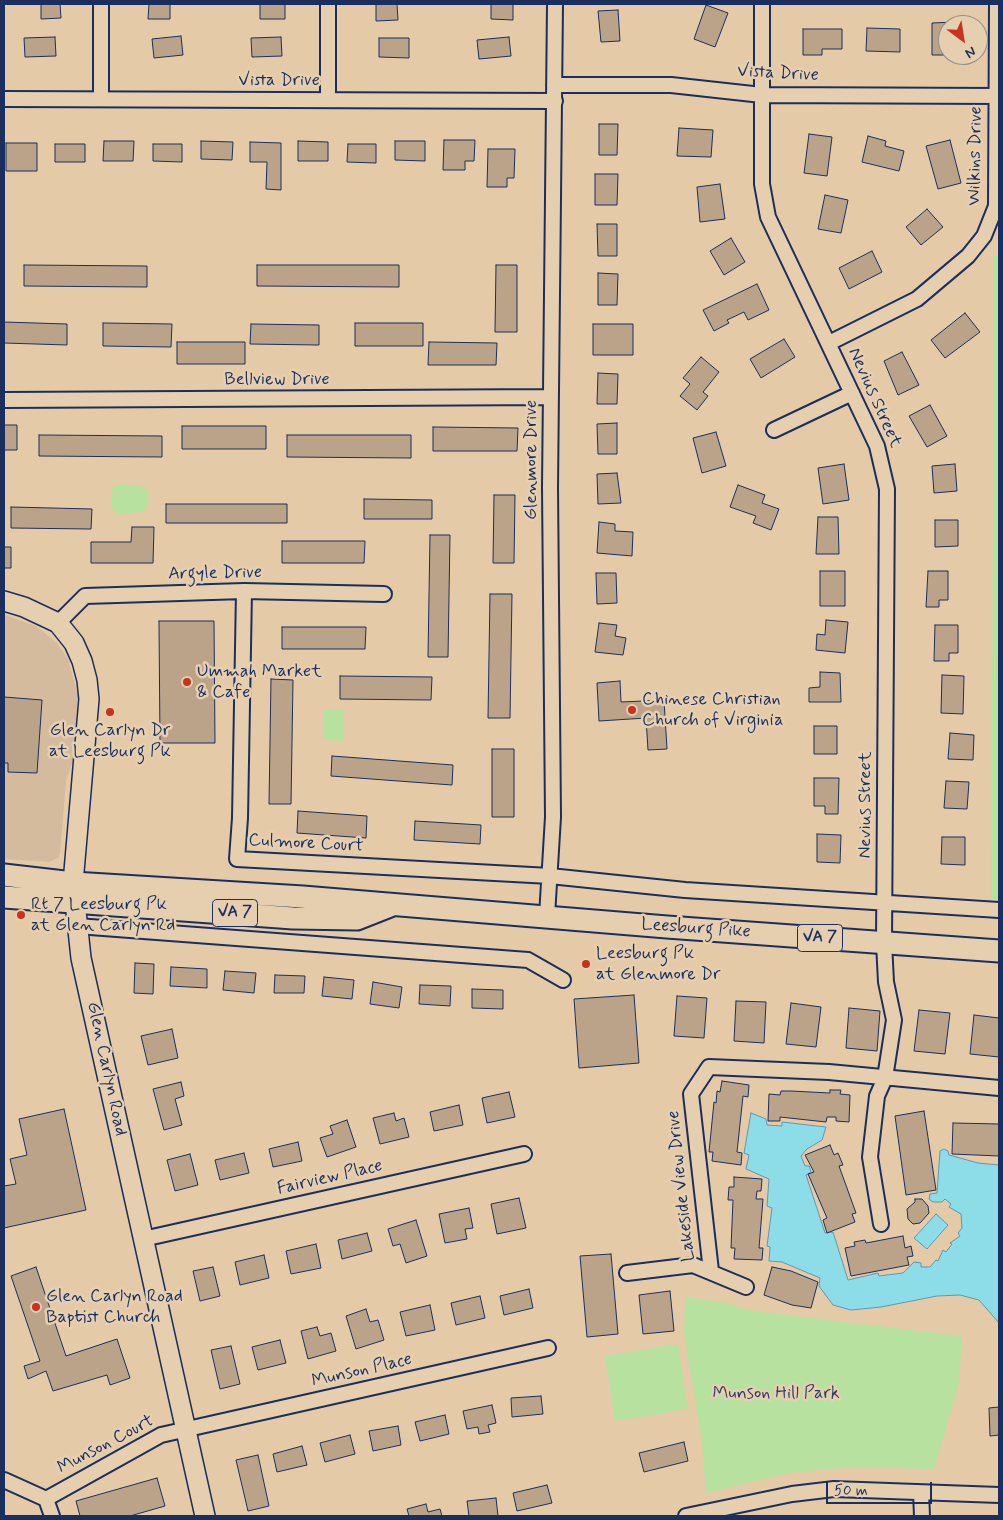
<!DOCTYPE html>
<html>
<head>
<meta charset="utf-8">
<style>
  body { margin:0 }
  #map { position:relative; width:1003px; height:1520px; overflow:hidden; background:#e5caa7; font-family:Mynerve,sans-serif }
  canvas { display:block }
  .frame { position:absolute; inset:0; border:5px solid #1b2f5e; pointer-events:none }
  .north { position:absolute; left:938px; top:15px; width:50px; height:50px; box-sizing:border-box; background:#e6cfaf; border:1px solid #958f8f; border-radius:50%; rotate:149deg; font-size:14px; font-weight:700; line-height:20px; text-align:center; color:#1b2f5e }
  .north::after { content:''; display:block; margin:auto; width:18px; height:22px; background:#c8321e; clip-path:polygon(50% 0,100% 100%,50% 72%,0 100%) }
  .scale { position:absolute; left:826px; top:1482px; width:106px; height:22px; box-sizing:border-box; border:2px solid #1b2f5e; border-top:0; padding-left:6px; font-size:15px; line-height:18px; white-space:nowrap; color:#1b2f5e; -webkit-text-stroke:4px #e6cfaf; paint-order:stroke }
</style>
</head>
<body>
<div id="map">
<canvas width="1003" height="1520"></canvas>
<div class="frame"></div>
<div class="north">N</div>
<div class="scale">50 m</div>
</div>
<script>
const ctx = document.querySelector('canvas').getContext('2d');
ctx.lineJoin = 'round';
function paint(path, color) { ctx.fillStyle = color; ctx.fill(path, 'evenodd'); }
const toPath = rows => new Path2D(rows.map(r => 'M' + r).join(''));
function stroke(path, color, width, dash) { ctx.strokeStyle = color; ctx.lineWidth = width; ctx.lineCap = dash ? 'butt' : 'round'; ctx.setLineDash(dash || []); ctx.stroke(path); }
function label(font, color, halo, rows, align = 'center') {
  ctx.font = font + ' Mynerve,sans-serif'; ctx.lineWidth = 5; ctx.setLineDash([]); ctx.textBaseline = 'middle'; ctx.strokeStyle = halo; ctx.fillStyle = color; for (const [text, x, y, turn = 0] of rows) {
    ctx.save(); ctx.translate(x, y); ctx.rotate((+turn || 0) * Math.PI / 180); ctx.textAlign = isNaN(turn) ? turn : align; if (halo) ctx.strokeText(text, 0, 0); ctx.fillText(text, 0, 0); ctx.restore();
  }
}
paint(toPath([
  [4,615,36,626,57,643,68,659,78,695,73,761,66,781,60,853,58,858,49,862,4,859]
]), '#d4bb9d');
paint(toPath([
  [994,256,999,256,999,902,991,898],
  [119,484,141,486,149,491,148,507,144,511,119,515,112,509,111,493,112,487],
  [324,710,344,710,344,741,323,740],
  [685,1297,728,1303,746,1310,962,1336,959,1384,934,1469,857,1467,794,1472,706,1493,702,1442,684,1332],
  [678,1344,688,1409,615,1421,605,1356]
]), '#b6e19e');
const water = toPath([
  [751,1113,766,1119,767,1125,782,1126,782,1122,826,1127,822,1140,807,1149,801,1156,805,1166,809,1166,811,1172,806,1175,825,1233,833,1232,848,1280,878,1273,879,1276,903,1273,914,1262,921,1263,921,1267,930,1267,936,1260,938,1261,943,1250,946,1252,952,1244,950,1243,960,1236,958,1233,962,1228,961,1214,949,1207,951,1204,945,1199,942,1202,933,1202,929,1199,930,1194,937,1193,940,1151,944,1149,948,1151,949,1155,978,1163,999,1165,999,1323,979,1300,960,1295,937,1296,881,1307,851,1310,833,1305,819,1286,820,1278,782,1262,769,1261,770,1247,767,1246,772,1208,767,1206,769,1179,746,1169,749,1155,744,1153,751,1113],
  [936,1214,948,1225,927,1249,914,1238,936,1214]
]);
paint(water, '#8ddde8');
stroke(water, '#5f97b1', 1);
const building = toPath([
  [41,4,60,4,61,18,41,19,41,4],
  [149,4,170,4,170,19,148,19,149,4],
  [260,4,285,4,285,19,260,19,260,4],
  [376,4,397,4,398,20,376,21,376,4],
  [491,4,513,4,513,20,491,19,491,4],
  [706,5,728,13,715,47,694,39,706,5],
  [618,10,620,41,601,42,598,11,618,10],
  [955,22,955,25,948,25,948,55,932,55,932,23,955,22],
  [867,28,900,29,900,52,866,51,867,28],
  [803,29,842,29,842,49,822,49,822,55,803,55,803,29],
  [181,36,183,55,154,58,152,39,181,36],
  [55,37,56,56,25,57,24,38,55,37],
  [281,37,282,56,252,57,251,38,281,37],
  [509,37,511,56,479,59,477,40,509,37],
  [379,38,409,38,409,58,379,57,379,38],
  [599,124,618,124,617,155,599,155,599,124],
  [679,128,713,130,711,157,677,156,679,128],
  [809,134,832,137,827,176,804,173,809,134],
  [868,136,886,141,885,146,904,151,899,171,862,162,868,136],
  [444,140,475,140,474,161,465,161,465,170,443,170,444,140],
  [950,140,961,183,938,189,926,146,950,140],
  [104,141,134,141,133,161,103,161,104,141],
  [201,141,233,142,232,160,201,159,201,141],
  [298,141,328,142,328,161,298,161,298,141],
  [395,141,425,141,425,161,395,160,395,141],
  [250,142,281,143,281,190,266,189,267,162,250,162,250,142],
  [6,143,37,143,37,171,6,171,6,143],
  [55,144,85,144,85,162,55,162,55,144],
  [153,144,182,144,182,162,153,161,153,144],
  [348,144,376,144,376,163,347,162,348,144],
  [488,149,515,149,514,178,507,178,507,187,487,187,488,149],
  [595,174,618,174,617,205,595,205,595,174],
  [720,184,725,219,700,222,697,187,720,184],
  [825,195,848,200,841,233,818,229,825,195],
  [927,209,943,227,921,245,906,227,927,209],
  [597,224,617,224,617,256,598,256,597,224],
  [731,238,745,262,724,275,710,251,731,238],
  [872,251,882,272,849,289,839,268,872,251],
  [24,265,147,266,147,287,24,286,24,265],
  [257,265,399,265,399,287,257,286,257,265],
  [496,265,517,265,517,332,495,332,496,265],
  [598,273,618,274,617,305,598,305,598,273],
  [757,284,769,310,748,320,744,312,727,320,729,323,714,331,703,310,757,284],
  [965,313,980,332,945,358,931,340,965,313],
  [4,322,67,324,67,345,4,343,4,322],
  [103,323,172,324,171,347,103,346,103,323],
  [355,323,423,323,423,346,355,346,355,323],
  [251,324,319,325,319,345,250,344,251,324],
  [593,324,633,324,633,355,593,355,593,324],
  [784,339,795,357,761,378,750,359,784,339],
  [177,342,245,342,245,364,177,364,177,342],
  [429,342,497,343,496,365,428,365,429,342],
  [902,352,919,385,898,395,884,361,902,352],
  [701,357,719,372,703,392,708,396,697,410,680,396,690,384,683,378,701,357],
  [598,373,618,374,617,404,597,404,598,373],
  [930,405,947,436,927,447,909,416,930,405],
  [617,423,617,454,598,454,597,424,617,423],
  [4,425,17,425,17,450,4,450,4,425],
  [182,426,266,426,266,449,182,449,182,426],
  [433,427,518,428,517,451,433,451,433,427],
  [716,432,726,466,702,473,693,438,716,432],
  [39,435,162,436,162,457,39,456,39,435],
  [287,435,411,435,411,458,287,457,287,435],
  [844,464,849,500,823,504,818,468,844,464],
  [955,464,957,491,934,493,932,466,955,464],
  [617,473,621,503,598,504,597,474,617,473],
  [738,485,765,495,762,503,779,509,771,530,753,523,756,516,730,507,738,485],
  [494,495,515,495,514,563,493,563,494,495],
  [364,499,432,500,432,519,364,519,364,499],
  [166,504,287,504,287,523,166,523,166,504],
  [11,507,92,509,91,529,11,528,11,507],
  [818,517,838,517,839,554,816,554,818,517],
  [935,520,958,520,958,546,935,547,935,520],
  [599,522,615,524,615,531,633,532,632,556,597,553,599,522],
  [132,527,154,527,153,563,91,563,91,542,131,542,132,527],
  [430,535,450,535,448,657,428,657,430,535],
  [282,541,365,541,364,563,282,563,282,541],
  [4,547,11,547,11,568,4,568,4,547],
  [820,571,845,571,845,606,820,606,820,571],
  [928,571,948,571,948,600,939,600,939,607,926,607,928,571],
  [596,573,616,573,617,603,597,604,596,573],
  [490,594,512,594,510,718,488,718,490,594],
  [826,620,848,622,845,653,816,650,817,634,825,635,826,620],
  [159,621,214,621,215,743,160,743,159,621],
  [599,623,617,625,615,636,626,638,623,655,595,652,599,623],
  [935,625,958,625,958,653,949,653,949,661,934,661,935,625],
  [282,627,366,627,365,649,282,649,282,627],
  [820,672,840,673,841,702,809,702,809,688,820,687,820,672],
  [942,675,964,676,963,714,941,713,942,675],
  [340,676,432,677,431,700,340,699,340,676],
  [271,679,293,680,291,804,269,804,271,679],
  [620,681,621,702,664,700,667,749,648,750,646,718,599,721,597,683,620,681],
  [4,697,42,700,37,773,8,772,8,763,4,763,4,697],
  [814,726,837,726,837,754,814,754,814,726],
  [950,733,974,735,973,760,948,759,950,733],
  [492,749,514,749,514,817,492,817,492,749],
  [332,756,453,765,452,785,331,776,332,756],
  [814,778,839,778,838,814,825,814,825,806,814,806,814,778],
  [946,781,969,782,967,809,944,808,946,781],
  [298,811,367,816,366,838,297,833,298,811],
  [415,821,481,825,480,844,414,840,415,821],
  [817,834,841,835,840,863,817,862,817,834],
  [942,837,965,837,965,865,941,864,942,837],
  [135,963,154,964,153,994,134,993,135,963],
  [171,967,207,969,207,988,170,986,171,967],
  [225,971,256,973,254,993,223,990,225,971],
  [275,975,305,976,304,993,274,993,275,975],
  [324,977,354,980,352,999,322,996,324,977],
  [373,982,402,987,399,1008,370,1004,373,982],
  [420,985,451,986,450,1006,419,1004,420,985],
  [472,989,503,990,503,1009,472,1008,472,989],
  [634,995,639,1063,579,1068,574,999,634,995],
  [677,996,707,998,704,1038,674,1036,677,996],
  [736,1001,766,1002,764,1043,734,1041,736,1001],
  [791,1003,821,1007,816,1047,786,1044,791,1003],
  [849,1008,880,1011,877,1051,846,1048,849,1008],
  [919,1010,950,1013,945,1054,914,1051,919,1010],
  [974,1015,999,1018,999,1057,970,1054,974,1015],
  [172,1029,178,1058,148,1065,141,1036,172,1029],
  [722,1081,749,1085,748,1097,743,1096,737,1152,742,1153,741,1165,712,1161,713,1152,709,1152,714,1102,716,1103,717,1091,720,1092,722,1081],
  [181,1082,184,1096,175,1099,182,1125,164,1130,153,1089,181,1082],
  [830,1090,841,1090,840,1094,850,1095,849,1122,836,1121,836,1117,827,1117,826,1122,780,1117,780,1121,768,1121,769,1094,780,1095,781,1091,791,1091,830,1093,830,1090],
  [509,1092,515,1117,487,1123,482,1098,509,1092],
  [459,1105,463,1125,434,1131,430,1112,459,1105],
  [64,1109,86,1210,4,1228,4,1186,16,1184,10,1159,27,1155,19,1119,64,1109],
  [924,1111,936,1190,906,1195,895,1116,924,1111],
  [394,1113,396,1121,404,1118,409,1137,380,1144,373,1118,394,1113],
  [347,1120,356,1147,327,1157,320,1138,333,1134,330,1126,347,1120],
  [953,1123,999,1124,999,1156,952,1154,953,1123],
  [298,1142,302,1161,273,1167,269,1149,298,1142],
  [830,1145,834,1155,838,1153,843,1165,839,1166,856,1213,852,1214,855,1222,827,1233,823,1220,827,1218,808,1174,814,1172,805,1155,830,1145],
  [244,1153,249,1173,220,1180,215,1160,244,1153],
  [190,1154,198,1185,175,1191,167,1160,190,1154],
  [734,1177,762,1179,761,1191,757,1191,756,1199,763,1199,759,1248,763,1248,762,1260,734,1259,735,1248,731,1248,733,1200,728,1200,729,1187,734,1187,734,1177],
  [519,1198,526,1228,497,1234,491,1204,519,1198],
  [915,1199,922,1199,928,1206,929,1213,920,1223,913,1224,908,1219,907,1209,915,1202,915,1199],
  [469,1208,473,1228,465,1229,467,1239,445,1243,439,1214,469,1208],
  [416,1220,427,1256,406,1263,400,1244,393,1246,388,1229,416,1220],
  [367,1233,372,1251,342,1259,338,1240,367,1233],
  [903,1236,905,1248,911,1246,913,1256,907,1257,909,1265,851,1276,845,1248,855,1246,854,1242,865,1240,866,1243,903,1236],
  [316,1244,321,1268,291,1274,286,1251,316,1244],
  [611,1254,618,1334,587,1337,580,1256,611,1254],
  [264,1255,269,1278,240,1285,235,1262,264,1255],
  [36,1267,66,1356,117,1339,130,1378,110,1385,107,1375,53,1391,46,1371,28,1379,24,1366,40,1361,11,1276,36,1267],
  [213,1267,220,1296,200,1301,193,1271,213,1267],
  [772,1267,791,1271,818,1282,811,1308,792,1305,764,1295,772,1267],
  [529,1289,533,1308,504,1315,500,1296,529,1289],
  [670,1291,674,1331,643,1334,639,1295,670,1291],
  [480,1296,485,1318,456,1325,451,1303,480,1296],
  [430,1305,435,1330,406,1336,400,1312,430,1305],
  [366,1309,370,1322,378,1320,384,1340,356,1349,346,1316,366,1309],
  [317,1327,320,1336,331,1333,336,1351,308,1359,301,1331,317,1327],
  [280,1340,286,1363,258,1370,252,1347,280,1340],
  [231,1346,240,1384,220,1389,211,1350,231,1346],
  [541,1396,543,1414,512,1417,511,1398,541,1396],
  [492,1405,496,1423,488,1425,490,1432,479,1434,478,1427,467,1429,463,1411,492,1405],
  [999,1407,999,1435,990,1436,989,1408,999,1407],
  [445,1415,449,1434,420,1441,415,1422,445,1415],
  [398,1426,401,1445,373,1451,369,1431,398,1426],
  [350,1435,355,1454,325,1462,320,1443,350,1435],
  [684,1442,688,1461,644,1472,639,1453,684,1442],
  [302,1446,307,1465,277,1472,273,1454,302,1446],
  [258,1455,269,1506,248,1511,236,1460,258,1455],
  [157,1478,165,1506,130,1516,80,1516,76,1501,157,1478],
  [547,1485,552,1503,517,1511,513,1493,547,1485],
  [496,1498,498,1516,469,1516,467,1501,496,1498],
  [426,1504,428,1512,440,1509,442,1516,409,1516,407,1509,426,1504]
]);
paint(building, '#bba389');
stroke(building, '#1b2f5e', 1);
const street = toPath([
  [762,4,762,184,768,217,877,446,887,489,884,943,886,982,894,1020,885,1078,877,1096,870,1157,881,1224],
  [554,85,671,85,762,95,999,96],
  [4,99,555,101],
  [101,99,101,4],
  [328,100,328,4],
  [829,343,917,299,968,256,984,236,996,206,997,4],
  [4,400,550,397],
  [774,430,852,393],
  [244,591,240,818,237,859,550,876,685,890,999,910],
  [58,623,85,596,244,591,384,594],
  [547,916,553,817,550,487,555,4],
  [77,926,528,960,563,980],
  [143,1239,524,1154],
  [711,1271,691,1094,709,1067,829,1072,999,1088],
  [627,1273,693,1265,746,1287],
  [4,1480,46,1499,52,1516],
  [921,1493,922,1516],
  [46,1499,161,1435,548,1348],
  [686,1516,792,1494,834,1489,999,1495]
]);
const secondary = toPath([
  [4,601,24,607,58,623,74,643,82,661,87,680,89,699,73,883,81,958,205,1516]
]);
const primary = toPath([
  [4,875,73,883,303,897,667,927,999,951],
  [4,897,293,918,357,919,390,906]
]);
stroke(street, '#1b2f5e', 18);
stroke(secondary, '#1b2f5e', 22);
stroke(primary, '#1b2f5e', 25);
stroke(street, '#e6cfaf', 14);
stroke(secondary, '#e6cfaf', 19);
stroke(primary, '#e6cfaf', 21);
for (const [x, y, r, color] of [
  [187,682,5,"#c8321e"],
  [632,710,5,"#c8321e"],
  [110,712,5,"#c8321e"],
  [21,915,5,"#c8321e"],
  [586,964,5,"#c8321e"],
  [36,1307,5,"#c8321e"]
]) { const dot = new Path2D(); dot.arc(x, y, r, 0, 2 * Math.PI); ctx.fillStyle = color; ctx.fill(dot); stroke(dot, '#e6cfaf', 2); }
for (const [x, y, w] of [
  [235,913,45],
  [820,938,45]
]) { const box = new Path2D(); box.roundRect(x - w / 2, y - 13.5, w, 27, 4); ctx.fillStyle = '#e6cfaf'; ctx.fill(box); stroke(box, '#1b2f5e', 1); }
label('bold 16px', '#1b2f5e', null, [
  ["VA 7",235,913],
  ["VA 7",820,938]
]);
label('18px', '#1b2f5e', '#e6cfaf', [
  ["Vista Drive",778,74,3],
  ["Vista Drive",279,81],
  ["Wilkins Drive",976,156,-89],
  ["Bellview Drive",277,380],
  ["Nevius Street",874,398,66],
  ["Glenmore Drive",532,460,-90],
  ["Argyle Drive",215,574,-1],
  ["Nevius Street",866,805,-90],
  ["Culmore Court",306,844,3],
  ["Leesburg Pike",696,929,4],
  ["Glen Carlyn Road",106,1069,78],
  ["Fairview Place",330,1178,-13],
  ["Lakeside View Drive",682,1186,-96],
  ["Munson Place",362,1371,-13],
  ["Munson Court",106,1445,-28]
]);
label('18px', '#1b2f5e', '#e6cfaf', [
  ["Ummah Market",197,672],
  ["& Cafe",197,693],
  ["Chinese Christian",642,700],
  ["Church of Virginia",642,721],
  ["Glen Carlyn Dr",110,731,"center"],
  ["at Leesburg Pk",110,752,"center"],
  ["Rt 7 Leesburg Pk",31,905],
  ["at Glen Carlyn Rd",31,926],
  ["Leesburg Pk",596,954],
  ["at Glenmore Dr",596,975],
  ["Glen Carlyn Road",46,1297],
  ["Baptist Church",46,1318]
], 'left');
label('18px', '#2a4164', '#e6cfaf', [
  ["Munson Hill Park",776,1394]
]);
</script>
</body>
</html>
